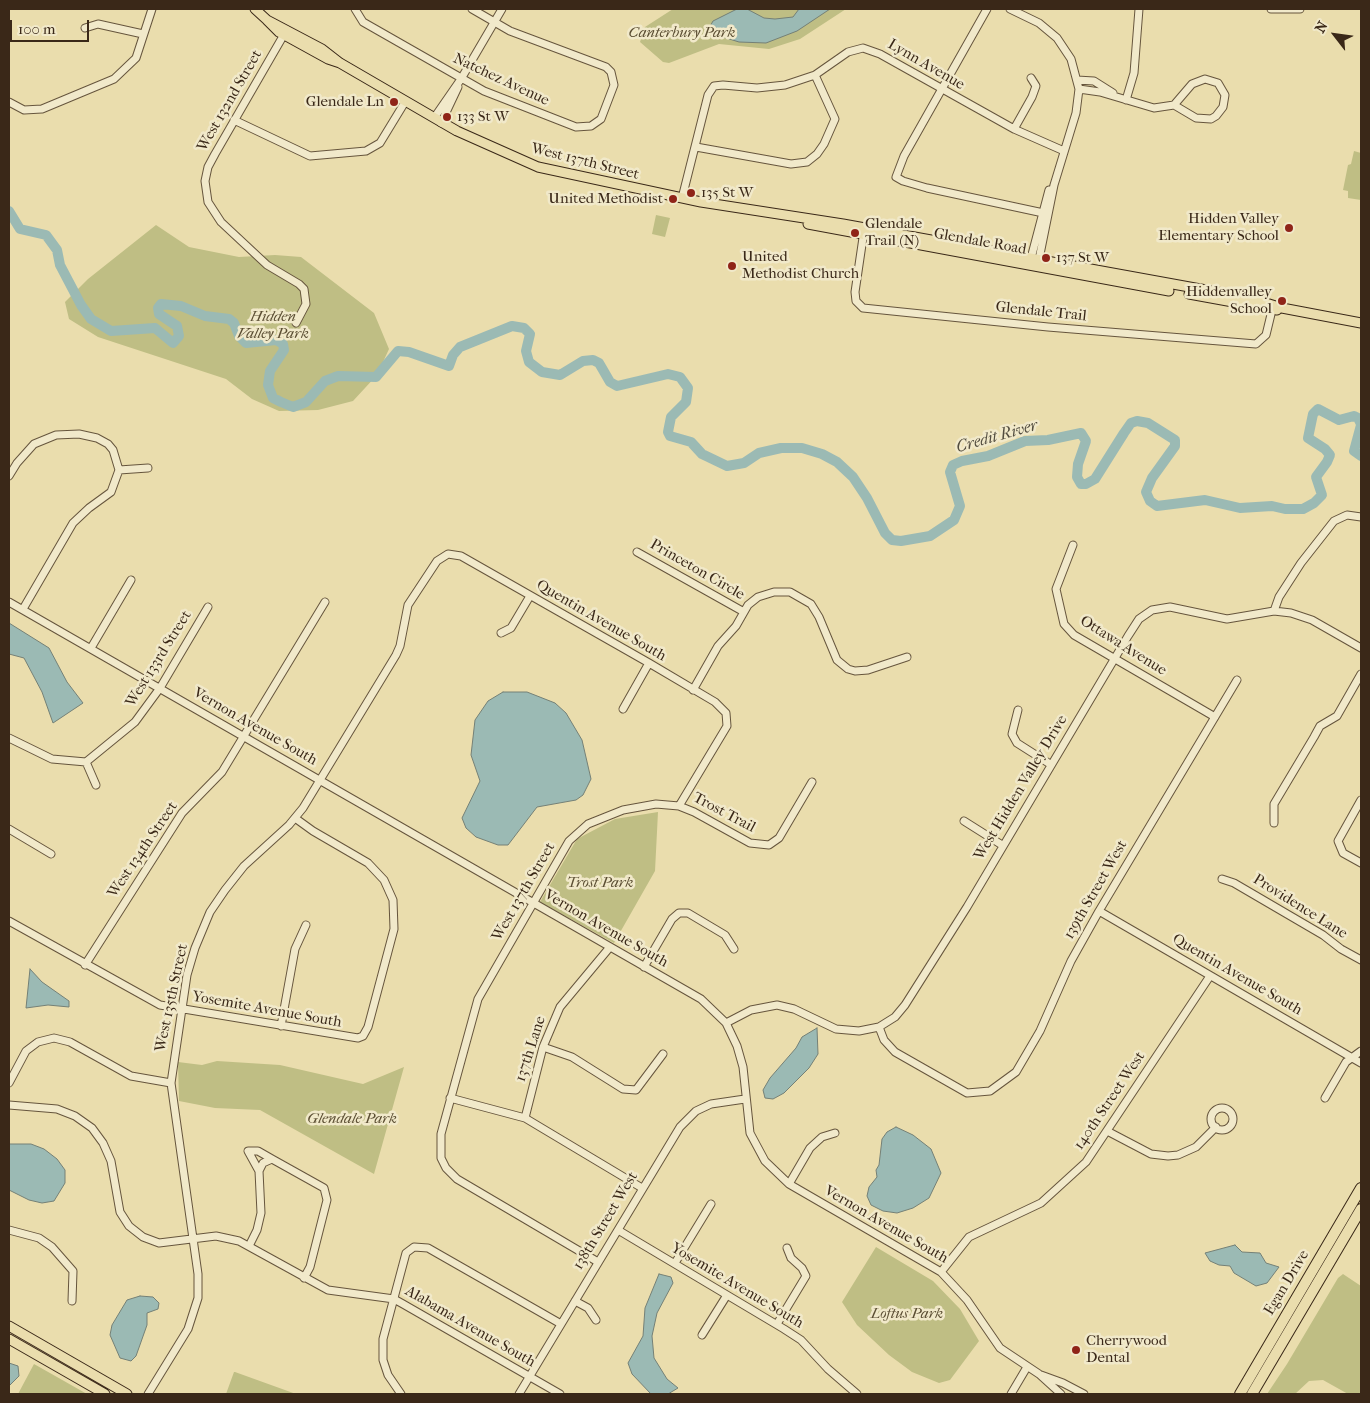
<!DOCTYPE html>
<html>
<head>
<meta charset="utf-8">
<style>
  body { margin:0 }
  #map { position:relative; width:1370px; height:1403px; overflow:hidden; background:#eaddad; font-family:"IM FELL French Canon",serif }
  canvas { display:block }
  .frame { position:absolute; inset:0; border:10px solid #3a2818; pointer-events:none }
  .north { position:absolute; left:1310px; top:10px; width:50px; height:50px; -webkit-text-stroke:4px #f1e9ca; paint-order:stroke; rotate:300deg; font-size:14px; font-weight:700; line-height:20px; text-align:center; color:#3a2818 }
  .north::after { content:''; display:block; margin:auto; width:18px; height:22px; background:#3a2818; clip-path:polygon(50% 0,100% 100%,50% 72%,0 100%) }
  .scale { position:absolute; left:10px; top:20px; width:79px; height:22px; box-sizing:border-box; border:2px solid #3a2818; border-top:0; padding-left:6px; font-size:15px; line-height:18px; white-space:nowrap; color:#3a2818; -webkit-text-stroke:4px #f1e9ca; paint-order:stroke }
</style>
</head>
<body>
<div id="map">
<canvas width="1370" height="1403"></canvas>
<div class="frame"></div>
<div class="north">N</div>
<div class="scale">100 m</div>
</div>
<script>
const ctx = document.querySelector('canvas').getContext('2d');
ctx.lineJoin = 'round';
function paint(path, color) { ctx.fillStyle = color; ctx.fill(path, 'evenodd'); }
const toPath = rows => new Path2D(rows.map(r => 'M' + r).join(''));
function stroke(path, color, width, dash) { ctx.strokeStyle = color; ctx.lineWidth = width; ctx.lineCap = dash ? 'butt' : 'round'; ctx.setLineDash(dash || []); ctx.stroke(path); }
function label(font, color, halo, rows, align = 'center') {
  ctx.font = font + ' "IM FELL French Canon",serif'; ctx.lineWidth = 5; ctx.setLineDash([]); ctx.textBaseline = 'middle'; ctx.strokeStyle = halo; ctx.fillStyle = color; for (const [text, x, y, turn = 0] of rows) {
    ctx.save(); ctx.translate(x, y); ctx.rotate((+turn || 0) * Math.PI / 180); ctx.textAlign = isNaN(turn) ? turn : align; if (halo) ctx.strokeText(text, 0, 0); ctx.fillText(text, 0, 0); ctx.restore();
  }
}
paint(toPath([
  [673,9,846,9,800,39,769,49,719,44,669,63,663,62,640,42,645,27],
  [1354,151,1361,153,1361,200,1348,198,1348,191,1343,190,1348,165,1351,164],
  [656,215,670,218,665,237,652,234],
  [156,225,189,247,239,257,275,255,301,257,374,313,389,349,377,375,353,401,318,410,279,411,252,399,226,379,98,337,69,319,65,302,88,279],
  [658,812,655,871,614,943,540,902,577,839,615,819],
  [217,1061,280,1065,363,1084,404,1067,374,1174,260,1110,215,1108,179,1101,178,1062,202,1065],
  [876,1247,933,1281,960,1309,979,1341,950,1380,939,1383,912,1372,889,1355,857,1325,842,1302],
  [1343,1274,1361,1286,1361,1394,1348,1394,1323,1380,1309,1381,1295,1394,1267,1394,1287,1364,1338,1278],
  [34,1364,87,1394,18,1394],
  [234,1372,235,1372,296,1394,226,1394]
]), '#bfbe84');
const water = toPath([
  [737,9,747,9,764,18,775,19,793,17,799,9,830,9,797,31,766,43,739,42,710,33,708,30,713,21,737,9],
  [9,623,49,648,67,682,83,703,53,723,42,692,24,658,9,654,9,623],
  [503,692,527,692,555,703,566,713,582,740,591,779,583,795,576,800,537,807,508,845,498,845,476,837,466,828,462,818,480,781,471,755,475,720,488,701,503,692],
  [30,969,42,982,69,1001,69,1007,48,1005,26,1008,30,969],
  [817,1028,818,1054,809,1068,784,1093,773,1099,765,1098,763,1090,770,1078,796,1048,802,1037,817,1028],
  [896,1127,913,1135,931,1149,941,1173,929,1198,913,1208,897,1213,883,1211,871,1205,867,1196,869,1187,877,1177,876,1170,879,1165,882,1139,887,1132,896,1127],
  [9,1144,31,1144,44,1149,57,1159,65,1170,65,1183,54,1201,42,1203,29,1200,9,1190,9,1144],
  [1235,1245,1242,1252,1260,1253,1266,1263,1279,1267,1267,1283,1256,1286,1234,1273,1230,1266,1219,1265,1210,1261,1205,1253,1235,1245],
  [659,1274,671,1277,673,1283,657,1313,652,1336,654,1358,667,1379,678,1388,668,1394,651,1394,632,1374,628,1363,643,1336,645,1308,659,1274],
  [140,1296,153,1297,159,1303,158,1309,147,1313,147,1325,136,1356,131,1361,120,1358,110,1335,112,1325,127,1300,140,1296],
  [9,1363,18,1366,19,1376,9,1386,9,1363]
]);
paint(water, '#9bbab4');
stroke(water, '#748076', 1);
stroke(toPath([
  [9,211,20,229,46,235,57,250,60,265,81,305,91,319,111,331,155,328,173,343,179,336,177,326,159,314,158,308,161,304,181,306,205,316,229,319,234,323,239,336,246,343,276,340,283,344,284,350,270,371,268,385,273,398,281,402,293,407,306,402,325,381,338,376,376,377,398,351,409,352,449,366,453,355,460,347,512,326,524,328,530,334,526,351,529,362,542,372,560,375,583,361,593,360,599,363,610,382,617,386,668,374,680,377,688,388,686,402,671,417,668,432,670,436,691,442,702,454,727,466,744,463,759,453,781,448,802,448,822,454,837,462,853,477,867,498,885,533,892,540,901,541,930,536,954,520,960,506,950,472,953,465,962,461,988,456,1025,441,1048,440,1081,433,1086,441,1078,464,1077,477,1081,484,1086,484,1095,479,1124,433,1131,423,1137,421,1148,423,1175,440,1175,446,1152,478,1146,492,1150,501,1157,506,1205,500,1240,508,1272,506,1285,509,1303,509,1314,503,1322,495,1316,477,1327,462,1330,455,1325,449,1308,438,1313,414,1318,409,1339,420,1354,416,1358,418,1361,424],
  [1361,425,1354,451,1361,456]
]), '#9bbab4', 10);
const minor = toPath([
  [355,9,363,22,484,91,576,127,591,126,601,119,614,85,611,72,606,67,510,31,472,9],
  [987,9,904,156,896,177,903,181,927,188,1048,214],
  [1010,9,1039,23,1057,38,1071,59,1079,89,1076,113,1054,185,1038,264],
  [1271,9,1300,9],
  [85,28,98,24,143,34],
  [286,31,215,154,208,167,205,181,208,202,221,222,267,265,299,284,304,289,306,304,296,323],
  [1077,80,1094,81,1113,93],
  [1079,89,1100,92,1154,108,1174,105,1192,84,1205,79,1218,83,1225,95,1223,107,1216,116,1211,119,1196,118,1174,105],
  [1126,100,1134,73,1139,9],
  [9,102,24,110,42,109,114,79,136,58,152,9],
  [434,118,461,79,502,9],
  [234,120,310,156,366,151,380,143,405,102],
  [441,123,458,87],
  [1014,129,1032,97,1036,86,1031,78],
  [696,147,791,164,807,162,817,154,824,144,835,119,815,75],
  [682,198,708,95,714,86,723,85,757,88,785,85,815,75,848,52,863,48,880,54,1014,129,1064,151],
  [864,231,855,292,856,301,863,308,1048,327,1256,344,1266,335,1273,306],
  [1030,262,1049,190],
  [119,470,148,468],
  [9,476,17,463,34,444,56,435,79,434,97,438,108,444,113,450,119,470,111,492,89,508,73,523,23,609],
  [1073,545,1056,589,1064,624,1074,635,1215,717],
  [637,552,744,612],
  [9,602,701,999,726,1023,737,1046,743,1067,750,1133,765,1161,789,1184,941,1272,967,1300,1000,1348,1039,1374,1061,1394],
  [1274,611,1279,597,1301,563,1334,521,1347,515,1361,517],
  [501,633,511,628,530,596],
  [91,648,131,580],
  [693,690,718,646,736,626,748,605,758,597,774,592,790,592,811,604,819,617,837,660,848,669,855,671,868,670,907,657],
  [623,709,649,663],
  [1018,710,1012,734,1017,743,1050,764],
  [9,738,52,759,86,762],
  [86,762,135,722,160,688,208,607],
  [86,762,96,785],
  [1361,800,1338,841,1343,853,1361,863],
  [679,806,694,812,750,843,769,845,779,838,812,782],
  [964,821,1002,845],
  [1274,823,1274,804,1314,737,1320,726,1337,716,1361,674],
  [9,829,51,854],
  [1222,879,1234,883,1323,935,1341,949,1361,960],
  [1099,911,1361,1063],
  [9,921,160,1005,358,1038,363,1036,368,1027,394,929,393,900,384,880,368,863,313,831,295,818],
  [85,965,182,813,222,772,325,602],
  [644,967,672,919,679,913,688,913,725,935,734,949],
  [726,1023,751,1010,777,1005,794,1009,836,1029,859,1031,879,1027,895,1017,905,1005,967,907,1128,636,1139,619,1152,610,1170,607,1227,619,1274,611,1291,613,1312,620,1361,648],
  [281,1026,295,949,306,925],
  [879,1027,884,1040,895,1052,967,1093,990,1091,1016,1072,1040,1031,1071,961,1099,911,1237,680],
  [543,1047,572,1057,623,1089,636,1090,663,1054],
  [9,1083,26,1051,38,1042,54,1038,70,1042,131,1076,171,1083],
  [450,1098,525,1118,642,1188],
  [1325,1098,1346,1062,1361,1051],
  [9,1105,57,1109,75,1116,92,1128,103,1143,111,1161,120,1212,129,1226,143,1237,159,1243,216,1236,239,1241,328,1290,394,1299,403,1304,560,1394],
  '1211 1119a11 11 0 1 1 22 0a11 11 0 1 1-22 0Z',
  [525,1118,543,1047,560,1007,610,947],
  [1109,1132,1151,1154,1168,1156,1178,1155,1196,1147,1216,1127],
  [259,1171,248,1151,258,1151,272,1159],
  [789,1184,810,1148,822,1137,835,1133],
  [9,1230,39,1238,52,1247,73,1271,72,1301],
  [618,1230,784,1329,801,1340,828,1369,857,1394],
  [249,1246,257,1230,261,1213,259,1171,263,1163,272,1159,324,1188,327,1200,310,1267,304,1278],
  [675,1263,711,1204],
  [941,1272,969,1237,1041,1203,1086,1162,1210,976],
  [575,1301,588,1308,596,1320],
  [777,1324,806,1276,802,1268,791,1258,787,1248],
  [702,1335,727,1295],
  [1041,1375,1063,1383,1084,1394],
  [148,1394,188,1329,198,1298,198,1274,171,1083,187,975,195,948,210,912,225,890,244,866,289,825,303,808,396,655,400,646,408,605,437,561,448,554,461,556,649,663,715,702,726,713,727,726,679,806,656,804,623,810,588,824,569,841,478,999,441,1134,441,1158,446,1168,457,1179,598,1262],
  [401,1394,388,1375,383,1360,383,1339,406,1253,414,1247,428,1248,561,1324],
  [519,1394,680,1127,696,1111,711,1104,745,1099],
  [1011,1394,1027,1367]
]);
const major = toPath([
  [255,9,267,20],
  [340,63,328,59,279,32,267,20,322,49,340,63,457,131,538,167,701,202,843,224,1250,298,1282,308,1361,323],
  [808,224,1169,291],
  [1189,294,1277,310],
  [9,1326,127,1394],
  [9,1339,105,1394]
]);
const highway = toPath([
  [1240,1394,1361,1188],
  [1252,1394,1361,1209]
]);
stroke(minor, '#66553d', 9);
stroke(major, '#3a2818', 11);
stroke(highway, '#3a2818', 12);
stroke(minor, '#f1e9ca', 7);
stroke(major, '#eaddad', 9);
stroke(highway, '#eaddad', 10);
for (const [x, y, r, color] of [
  [394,102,5,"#8f2418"],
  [447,117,5,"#8f2418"],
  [691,193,5,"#8f2418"],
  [673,199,5,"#8f2418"],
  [1289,228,5,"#8f2418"],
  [855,233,5,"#8f2418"],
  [1046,258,5,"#8f2418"],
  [732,266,5,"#8f2418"],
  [1282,301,5,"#8f2418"],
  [1076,1350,5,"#8f2418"]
]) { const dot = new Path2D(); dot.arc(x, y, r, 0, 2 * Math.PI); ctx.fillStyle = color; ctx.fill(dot); stroke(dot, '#f1e9ca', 2); }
label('italic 15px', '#5b4e33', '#f1e9ca', [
  ["Canterbury Park",682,33],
  ["Hidden",273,317],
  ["Valley Park",273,334],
  ["Trost Park",600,883],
  ["Glendale Park",352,1119],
  ["Loftus Park",907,1314]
]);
label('15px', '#3a2818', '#f1e9ca', [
  ["Lynn Avenue",926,65,30],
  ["Natchez Avenue",501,80,25],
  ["West 132nd Street",230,101,-60],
  ["West 137th Street",585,162,14],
  ["Glendale Road",980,242,10],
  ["Glendale Trail",1041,312,6],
  ["Princeton Circle",697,570,30],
  ["Quentin Avenue South",601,621,30],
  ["Ottawa Avenue",1123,646,32],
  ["West 133rd Street",159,659,-58],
  ["Vernon Avenue South",255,727,30],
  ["West Hidden Valley Drive",1021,788,-59],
  ["Trost Trail",724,813,28],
  ["West 134th Street",143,850,-56],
  ["139th Street West",1096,890,-60],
  ["West 137th Street",524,892,-60],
  ["Providence Lane",1300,907,32],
  ["Vernon Avenue South",606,929,30],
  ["Quentin Avenue South",1237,975,30],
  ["West 135th Street",172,998,-78],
  ["Yosemite Avenue South",267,1010,10],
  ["137th Lane",531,1049,-72],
  ["140th Street West",1110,1101,-56],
  ["138th Street West",606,1221,-59],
  ["Vernon Avenue South",886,1225,30],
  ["Egan Drive",1287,1283,-59],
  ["Yosemite Avenue South",737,1286,31],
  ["Alabama Avenue South",470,1327,30]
]);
label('15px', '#3a2818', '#f1e9ca', [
  ["Glendale Ln",384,102,"right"],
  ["133 St W",457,117],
  ["135 St W",701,193],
  ["United Methodist",663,199,"right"],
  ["Hidden Valley",1279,219,"right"],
  ["Elementary School",1279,236,"right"],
  ["Glendale",865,224],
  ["Trail (N)",865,241],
  ["United",742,257],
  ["Methodist Church",742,274],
  ["137 St W",1056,258],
  ["Hiddenvalley",1272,292,"right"],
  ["School",1272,309,"right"],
  ["Cherrywood",1086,1341],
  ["Dental",1086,1358]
], 'left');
label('italic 16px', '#524c3f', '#f1e9ca', [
  ["Credit River",997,437,-16]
]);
</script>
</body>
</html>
